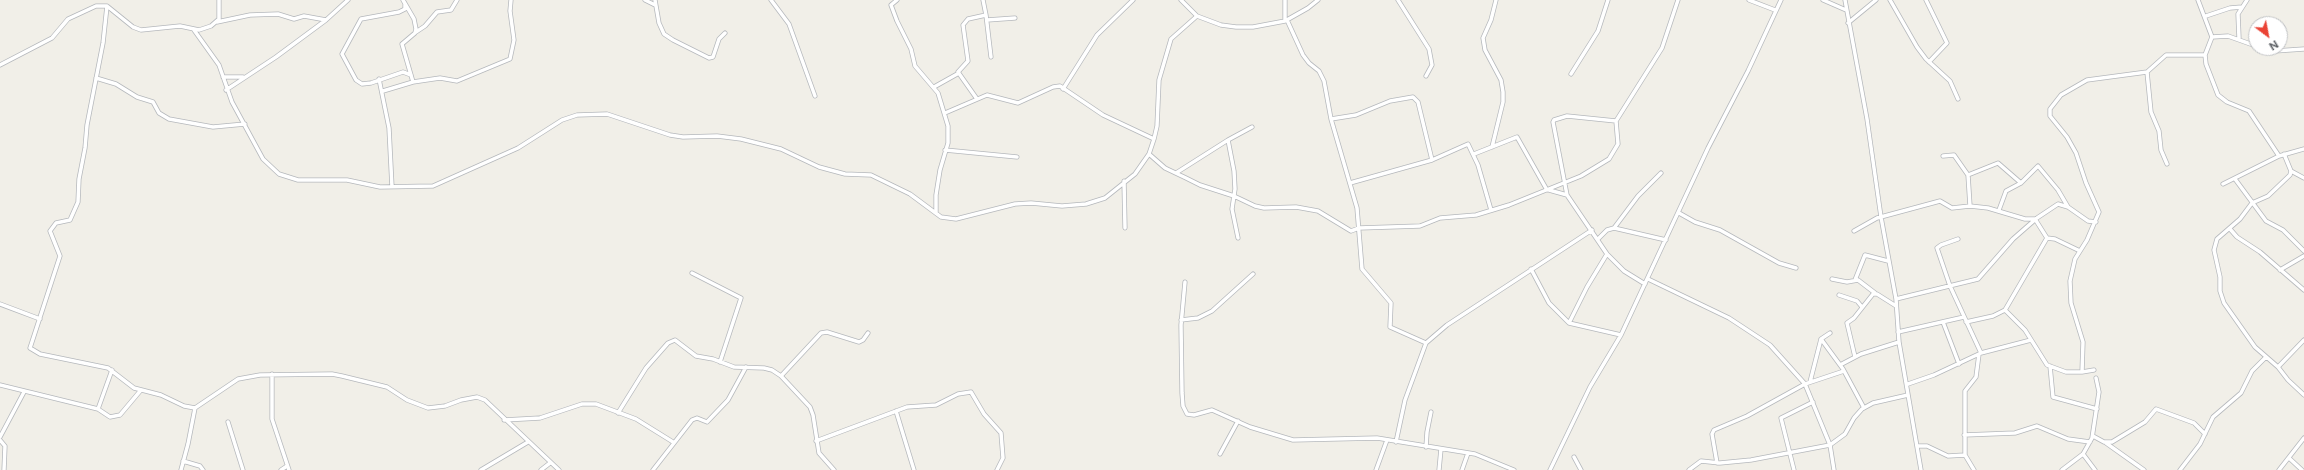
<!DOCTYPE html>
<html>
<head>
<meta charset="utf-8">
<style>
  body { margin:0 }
  #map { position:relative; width:2304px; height:470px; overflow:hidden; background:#f1efe8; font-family:"Public Sans",sans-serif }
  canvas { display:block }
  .north { position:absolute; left:2248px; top:16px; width:40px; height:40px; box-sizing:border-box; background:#fff; border:1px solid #bfc1c3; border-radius:50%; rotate:148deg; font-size:11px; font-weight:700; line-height:16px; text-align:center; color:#5f6368 }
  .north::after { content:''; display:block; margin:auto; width:14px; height:18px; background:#ea4335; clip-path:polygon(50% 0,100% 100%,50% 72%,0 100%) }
</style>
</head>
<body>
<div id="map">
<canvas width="2304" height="470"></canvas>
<div class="north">N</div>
</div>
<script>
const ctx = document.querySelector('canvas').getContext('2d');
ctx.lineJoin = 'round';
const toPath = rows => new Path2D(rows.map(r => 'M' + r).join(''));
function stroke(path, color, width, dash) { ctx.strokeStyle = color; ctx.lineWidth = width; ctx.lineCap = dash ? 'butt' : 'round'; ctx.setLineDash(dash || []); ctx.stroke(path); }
const street = toPath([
  [403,0,414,19,416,29,415,33,402,44,413,82],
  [645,0,655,5],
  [655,0,659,23,664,34,673,40,709,58,713,57,719,39,725,33],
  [771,0,789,24,815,96],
  [897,0,891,5,897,21,911,49,915,66,938,93,948,126,948,143,940,170,936,195,936,213],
  [1181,0,1197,16,1221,25,1236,27,1253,27,1285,21,1308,8,1318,0],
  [1398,0,1429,49,1432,65,1426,76],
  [1749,0,1775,10],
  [1823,0,1846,10],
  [1845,0,1867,119,1881,217,1896,299,1899,342,1921,470],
  [1890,0,1917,47,1926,59,1950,81,1958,99],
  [1926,0,1947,43,1929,62],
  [2198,0,2212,37],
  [405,4,405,9,399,12,361,19,342,54,356,80,362,84,371,83,403,72,411,75],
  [107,6,103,43,87,125,85,148,79,179,78,202,70,220,56,223,50,231,60,256,30,348,40,354,108,368,134,388,161,395,184,406,195,408,238,379,260,375,332,374,342,376,387,387,407,400,428,408,445,406,461,400,477,397,485,400,559,470],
  [986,15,991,57],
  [2206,16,2230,8,2242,7],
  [987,20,1015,18],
  [1287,20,1303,55,1309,63,1319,71,1324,81,1331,119,1357,208,1362,269,1391,303,1390,327,1426,343],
  [1285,21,1285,0],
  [217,22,250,15,278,14,294,19,304,16,326,20],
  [1848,23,1876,0],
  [194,30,219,65,232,102,263,159,279,174,298,180,347,180,380,187,433,186,518,148,562,120,577,115,607,114,670,135,683,137,717,136,741,139,781,149,819,167,845,174,871,175,910,194,941,217,956,219,1015,204,1031,203,1062,206,1086,204,1105,198,1135,174,1149,154,1154,139,1157,126,1159,80,1171,39,1197,16],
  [416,32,425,26,437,12,451,10,457,0],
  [2239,38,2238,14,2247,0],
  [2256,46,2228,36,2212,37,2205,55,2206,64,2218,95,2227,102,2249,111,2279,156],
  [2261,48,2275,51,2304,49],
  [0,65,52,38,68,19,96,6,107,6,133,27,141,30,180,26,199,30,211,26,219,19,219,0],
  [2147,72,2151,112,2159,131,2161,150,2167,164],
  [1571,74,1598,31,1608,0],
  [223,77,243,77],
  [96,78,116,84,137,97,153,102,159,113,169,119,213,127,245,124],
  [379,79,389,128,392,187],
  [934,87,959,73],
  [1063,89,1097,35,1133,0],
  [226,90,276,57,326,20,348,0],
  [383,91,413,82,440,78,457,81,510,59,514,40,510,11,511,0],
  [977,99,958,72,968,61,963,25,968,19,986,15,983,0],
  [945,113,987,95,1018,103,1053,87,1060,86,1103,115,1154,139],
  [1331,119,1356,115,1390,101,1413,97,1418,102,1432,160],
  [1616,121,1567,116,1554,120,1553,122,1567,195,1607,254,1624,271,1645,284],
  [1228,140,1234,171,1235,189,1232,209,1238,238],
  [1492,147,1503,102,1503,92,1501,80,1485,50,1483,38,1491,20,1496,0],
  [945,150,1017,157],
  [1149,154,1165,168,1186,178,1200,185,1234,196,1255,206,1264,208,1296,207,1318,211,1351,231,1359,228,1420,226,1440,218,1476,215,1509,205,1581,176,1609,159,1618,144,1616,121,1662,48,1678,0],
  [1474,154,1517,137,1547,190],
  [2284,154,2291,171,2290,175,2268,196,2252,203,2240,219,2217,239,2214,250,2220,277,2220,291,2224,303,2255,347,2278,367,2288,380,2304,395],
  [1943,156,1954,155,1968,175,1970,206],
  [2291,171,2304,178],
  [1176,173,1228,140,1252,127],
  [1968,175,1998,163,2021,183],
  [2235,179,2266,221,2283,230,2304,251],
  [1124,181,1125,228],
  [1350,183,1432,160,1468,144,1478,165,1491,210],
  [2223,184,2279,156,2304,149],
  [1549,190,1567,195],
  [1999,210,2006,191,2021,183,2038,166,2058,190,2068,207],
  [1679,213,1695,222,1720,230,1779,263,1796,268],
  [1614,228,1638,196,1661,173],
  [2230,229,2237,237,2260,252,2304,290],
  [1854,231,1877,218,1940,201,1952,208,1970,206,1988,208,2025,219,2035,219,2047,238],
  [1598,239,1607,230,1614,228,1666,240],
  [1958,239,1941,245,1937,248,1950,286,1981,353],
  [1531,269,1549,303,1569,323,1621,335],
  [2280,270,2304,256],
  [692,273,741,298,720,362],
  [1648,279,1729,318,1770,345,1805,384,1830,445,1834,470],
  [1832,279,1847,282,1858,280,1875,293],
  [1855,280,1865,255,1888,261],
  [1185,282,1181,325,1182,393,1183,406,1187,414,1194,415,1212,410,1250,427,1293,440,1377,438,1475,454,1514,470],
  [1839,295,1857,301,1862,307],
  [1896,299,1978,279,2013,239,2037,218,2058,204,2068,207,2088,221,2096,222],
  [0,304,40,319],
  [2005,310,2025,330,2047,365,2066,372,2082,372,2094,370],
  [1181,320,1198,318,1212,311,1253,274],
  [1943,322,1959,364],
  [1966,322,1993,316,2005,310,2047,238,2055,239,2080,251],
  [1569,323,1587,287,1607,254],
  [1898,332,1964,317],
  [1821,339,1843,369,1864,408],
  [1855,357,1847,323,1854,318,1873,294,1877,294,1896,306],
  [1840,365,1861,354,1899,342],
  [2050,366,2053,397,2097,409],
  [2278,367,2304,340],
  [2082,372,2083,342,2071,303,2070,281,2075,259,2087,240,2099,212,2086,183,2076,153,2067,137,2050,116,2050,109,2061,95,2087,80,2147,72,2166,55,2205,55],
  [272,374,272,419,289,470],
  [781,376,821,333,827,332,859,342,863,340,868,333],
  [1810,382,1821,339,1830,333],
  [1908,384,1934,375,1981,353,2031,340],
  [0,385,98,409,112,370],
  [98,409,110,417,120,415,141,390],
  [896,411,914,470],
  [618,413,646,368,668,343,675,340,696,356,713,359,734,367,764,368,772,370,781,376,810,407,813,415,819,453,834,470],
  [504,420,540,418,582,404,596,404,636,419,673,442],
  [228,422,243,470],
  [1964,435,2015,433,2037,426,2068,439,2090,442],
  [2093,436,2104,442,2112,442,2145,422,2156,409,2194,423,2205,434],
  [0,437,24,392],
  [0,440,5,446,4,470],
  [816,441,907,407,936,405,958,394,971,392,984,414,1001,433,1003,458,997,470],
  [1396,442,1405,400,1426,343,1447,325,1592,230],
  [2106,443,2144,470],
  [1918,446,1927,446,1948,456,1965,455,1974,470],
  [1426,447,1427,432,1431,412],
  [1220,454,1238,421],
  [2083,454,2095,470],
  [1965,455,1965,391,1976,377,1979,354],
  [1574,457,1581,470],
  [2289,458,2302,470],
  [183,461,200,466,203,470],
  [1717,463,1712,434,1714,430,1747,416,1805,384,1844,371],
  [181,470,188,444,195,408],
  [281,470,287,466],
  [481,470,528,442],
  [541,470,550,463],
  [653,470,692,420,697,418,707,422,728,400,746,367],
  [1376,470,1387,440],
  [1439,470,1441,449],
  [1462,470,1468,453],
  [1550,470,1590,387,1621,335,1708,148,1748,71,1781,0],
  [1689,470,1701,461,1720,463,1751,460,1830,445,1845,434,1854,418,1862,409,1873,403,1908,395],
  [1794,470,1781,418,1813,402],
  [2062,470,2083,454,2092,438,2099,392,2096,378],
  [2180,470,2200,444,2213,417,2241,393,2252,371,2266,357],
  [2279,470,2304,438]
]);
stroke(street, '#b5b8bc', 5);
stroke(street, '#fff', 3.5);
</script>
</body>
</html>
